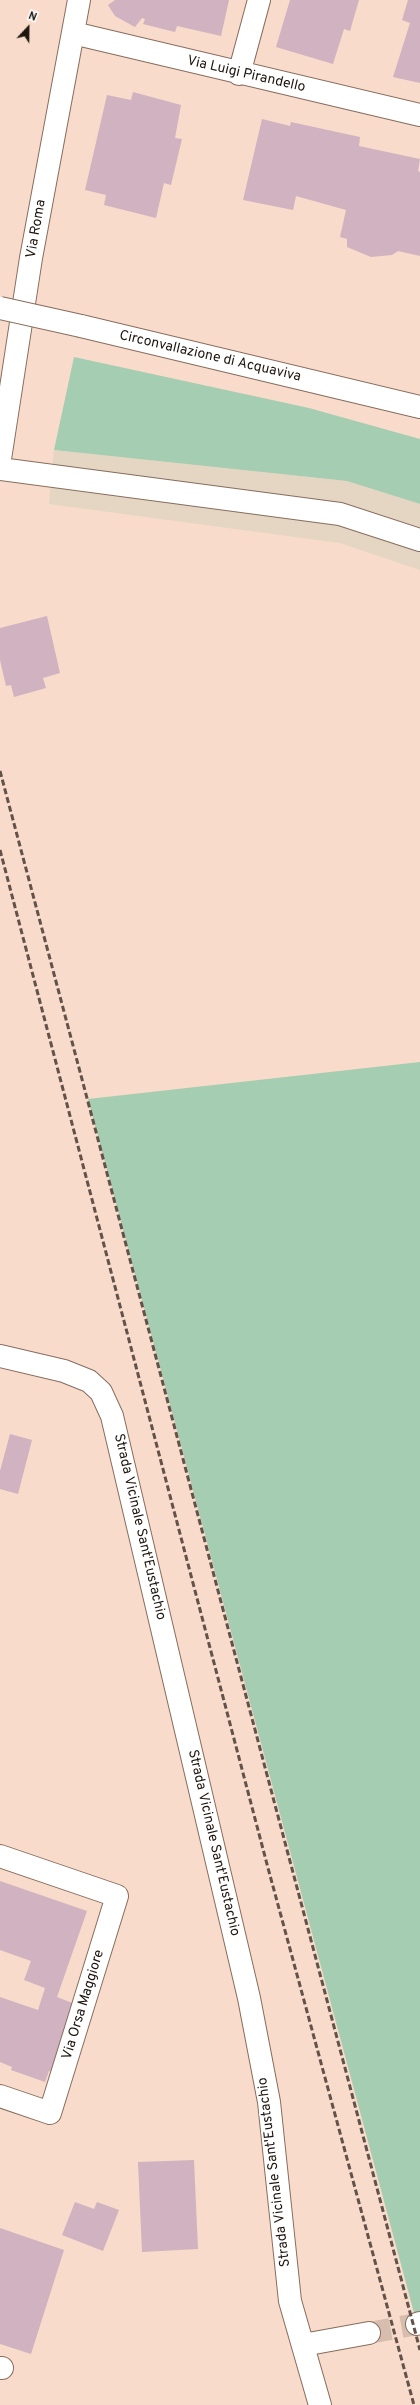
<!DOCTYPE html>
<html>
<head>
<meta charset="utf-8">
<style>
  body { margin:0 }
  #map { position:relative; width:420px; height:2405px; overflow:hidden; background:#f8dbca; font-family:Overpass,sans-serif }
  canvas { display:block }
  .north { position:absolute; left:8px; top:8px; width:40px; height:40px; -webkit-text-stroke:3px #fff; paint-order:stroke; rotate:22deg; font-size:11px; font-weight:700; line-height:16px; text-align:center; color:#1f150f }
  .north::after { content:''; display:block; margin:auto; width:14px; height:18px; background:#1f150f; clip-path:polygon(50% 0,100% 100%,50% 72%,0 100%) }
</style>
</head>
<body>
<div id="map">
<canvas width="420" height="2405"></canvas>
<div class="north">N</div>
</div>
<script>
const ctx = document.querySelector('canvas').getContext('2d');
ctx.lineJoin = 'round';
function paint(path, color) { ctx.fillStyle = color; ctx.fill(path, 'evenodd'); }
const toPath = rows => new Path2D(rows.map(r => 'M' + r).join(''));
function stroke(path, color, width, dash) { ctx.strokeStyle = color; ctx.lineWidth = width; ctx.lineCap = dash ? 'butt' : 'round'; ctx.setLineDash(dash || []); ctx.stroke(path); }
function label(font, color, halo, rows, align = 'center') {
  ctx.font = font + ' Overpass,sans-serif'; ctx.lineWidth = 3; ctx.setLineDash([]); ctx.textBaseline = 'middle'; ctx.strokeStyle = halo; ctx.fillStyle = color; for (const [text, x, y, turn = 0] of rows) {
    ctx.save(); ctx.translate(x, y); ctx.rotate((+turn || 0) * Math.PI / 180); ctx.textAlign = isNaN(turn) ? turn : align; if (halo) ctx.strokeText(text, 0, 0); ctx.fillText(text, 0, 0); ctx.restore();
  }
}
paint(toPath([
  [54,450,347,481,420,504,420,570,340,543,49,504]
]), '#e5d5c3');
paint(toPath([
  [74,357,309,408,420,439,420,504,347,481,54,450],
  [420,1062,420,2323,417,2324,88,1099]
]), '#a5cdb1');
paint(toPath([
  [115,0,229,0,221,36,177,26,175,32,143,24,145,19,142,18,135,27,115,16,108,5],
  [290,0,359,0,350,31,344,29,333,64,276,47],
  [408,0,420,0,420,83,393,77,410,23,402,20],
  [133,92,181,105,175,138,182,139,171,185,164,183,156,218,104,205,106,195,85,190,107,95,131,100],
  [262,119,290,126,291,122,360,137,359,146,420,159,418,171,420,172,420,256,398,251,392,255,371,257,347,247,347,239,340,237,346,210,296,196,293,210,243,200],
  [47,616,60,673,43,678,46,688,14,697,11,685,6,686,0,660,0,628],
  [10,1434,32,1440,18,1494,0,1489,0,1471],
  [0,1881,87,1911,57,1997,75,2004,52,2072,49,2071,45,2082,11,2070,12,2067,0,2062,0,1997,38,2010,45,1988,24,1980,31,1961,0,1950],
  [194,2160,198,2249,142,2252,138,2162],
  [75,2202,94,2209,97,2202,119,2210,103,2251,62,2235],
  [0,2228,64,2250,31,2354,0,2344]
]), '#d0b2c0');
stroke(toPath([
  [369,2333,417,2324]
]), '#d7bdae', 22, [22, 11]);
const minor = toPath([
  [73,33,420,115],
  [239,74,259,0],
  [0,459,31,258,79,0],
  [0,469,340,514,420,540],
  [0,1356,64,1371,89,1381,101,1392,112,1416,249,1998,269,2102,290,2301,320,2405],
  [0,1856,117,1896,50,2113,0,2096],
  [417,2324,420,2323],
  [303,2345,369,2333],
  [0,2368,2,2368]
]);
const major = toPath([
  [81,326,420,407]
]);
stroke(minor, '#876d5e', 24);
stroke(major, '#876d5e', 24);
stroke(minor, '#fff', 22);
stroke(major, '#fff', 22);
stroke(toPath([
  [0,771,420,2350],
  [0,850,268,1868,414,2405]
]), '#625249', 3, [6, 3]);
const majorBridge = toPath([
  [0,308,81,326]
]);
stroke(majorBridge, '#876d5e', 24, []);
stroke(majorBridge, '#fff', 22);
label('14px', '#1f150f', '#fff', [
  ["Via Luigi Pirandello",246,75,13],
  ["Via Roma",37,229,-80],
  ["Circonvallazione di Acquaviva",210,357,13],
  ["Strada Vicinale Sant'Eustachio",139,1527,77],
  ["Strada Vicinale Sant'Eustachio",213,1843,77],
  ["Via Orsa Maggiore",84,2005,-73],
  ["Strada Vicinale Sant'Eustachio",275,2172,-97]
]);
</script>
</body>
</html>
